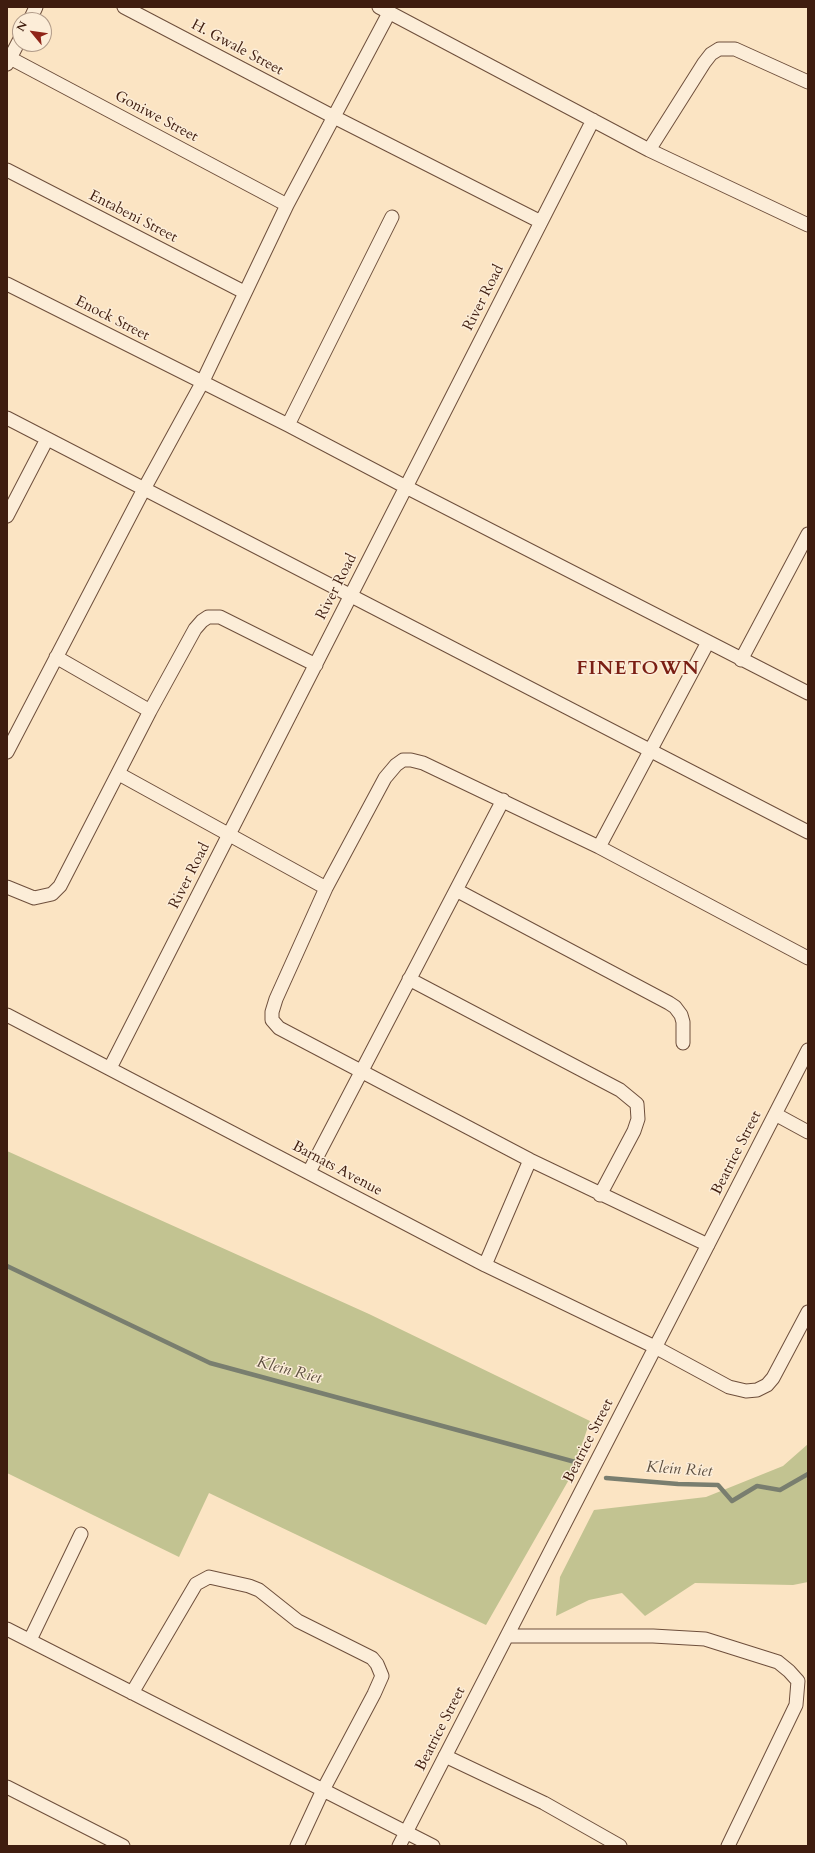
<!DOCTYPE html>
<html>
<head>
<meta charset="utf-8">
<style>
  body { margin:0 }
  #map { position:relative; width:815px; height:1853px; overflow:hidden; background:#fbe4c3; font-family:Cardo,serif }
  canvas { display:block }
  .frame { position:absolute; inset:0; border:8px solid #3f1d0f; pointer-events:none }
  .north { position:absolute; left:12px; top:12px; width:40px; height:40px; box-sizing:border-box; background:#fcedd8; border:1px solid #b09a88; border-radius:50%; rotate:299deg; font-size:11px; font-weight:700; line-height:16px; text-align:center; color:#3f1d0f }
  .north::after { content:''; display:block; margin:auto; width:14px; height:18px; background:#8f2418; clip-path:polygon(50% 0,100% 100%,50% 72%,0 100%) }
</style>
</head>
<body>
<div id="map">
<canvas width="815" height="1853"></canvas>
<div class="frame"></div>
<div class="north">N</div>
</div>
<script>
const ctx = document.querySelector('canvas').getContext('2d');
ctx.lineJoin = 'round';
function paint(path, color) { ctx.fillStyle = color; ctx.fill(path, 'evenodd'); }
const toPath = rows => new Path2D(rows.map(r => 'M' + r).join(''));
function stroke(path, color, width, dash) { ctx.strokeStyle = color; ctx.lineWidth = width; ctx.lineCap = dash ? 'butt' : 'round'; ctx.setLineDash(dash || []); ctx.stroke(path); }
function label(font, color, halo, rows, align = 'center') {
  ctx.font = font + ' Cardo,serif'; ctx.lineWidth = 3; ctx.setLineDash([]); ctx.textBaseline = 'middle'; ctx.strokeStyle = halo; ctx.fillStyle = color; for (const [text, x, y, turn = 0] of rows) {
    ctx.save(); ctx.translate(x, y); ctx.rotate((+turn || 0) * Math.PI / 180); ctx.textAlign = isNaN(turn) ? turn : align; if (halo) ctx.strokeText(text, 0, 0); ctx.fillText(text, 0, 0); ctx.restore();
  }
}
paint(toPath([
  [7,1151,369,1314,590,1421,571,1476,486,1625,209,1493,179,1557,7,1473],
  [808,1444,808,1582,793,1585,695,1583,645,1616,622,1593,589,1600,556,1616,560,1577,594,1510,706,1497,783,1466]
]), '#c2c391');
stroke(toPath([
  [7,1266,210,1363,579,1463],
  [606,1478,678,1484,718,1485,732,1501,757,1486,780,1490,808,1474]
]), '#797e6f', 4.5);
const street = toPath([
  [124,7,334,117,541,222],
  [379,7,649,150,808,225],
  [30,20,36,7],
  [10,58,287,205],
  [7,64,20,39],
  [649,150,704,63,711,54,719,49,735,49,808,82],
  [7,170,244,292],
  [7,284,288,425,406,487,808,693],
  [7,418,808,832],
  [288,425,392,217],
  [7,516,47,439],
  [56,657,150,711],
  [741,660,808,534],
  [7,752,144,489,202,383,287,205,389,13],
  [119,774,326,888],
  [599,847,708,642],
  [7,887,34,898,52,894,60,886,150,711,195,629,202,621,208,617,220,617,316,665],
  [456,890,669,1003,675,1007,681,1015,683,1022,683,1043],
  [409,979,620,1090,637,1104,638,1119,634,1131,600,1195],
  [7,1015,485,1265,655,1347,729,1387,746,1391,757,1390,767,1385,773,1378,808,1312],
  [110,1068,593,120],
  [775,1114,808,1132],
  [309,1172,503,800],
  [708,1245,530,1160,279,1028,272,1020,272,1012,276,999,326,888,385,778,396,765,403,760,411,760,423,763,599,847,808,958],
  [485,1265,530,1160],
  [7,1629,433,1846],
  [507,1636,653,1636,705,1639,778,1662,789,1671,798,1681,796,1705,728,1846],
  [30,1640,81,1534],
  [132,1693,196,1584,209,1577,249,1586,259,1590,298,1621,372,1658,377,1664,382,1676,374,1694,323,1790,297,1846],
  [445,1756,544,1803,620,1846],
  [7,1787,123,1846],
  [399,1846,808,1050]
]);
stroke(street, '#6e4f3c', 15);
stroke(street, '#fcedd8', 13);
label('15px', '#3f1d0f', '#fcedd8', [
  ["H. Gwale Street",237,48,28],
  ["Goniwe Street",156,117,28],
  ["Entabeni Street",133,217,27],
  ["River Road",484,298,-63],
  ["Enock Street",112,319,27],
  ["River Road",337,587,-63],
  ["River Road",190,876,-63],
  ["Beatrice Street",737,1153,-63],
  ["Barnats Avenue",337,1169,28],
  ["Beatrice Street",589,1441,-63],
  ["Beatrice Street",441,1729,-63]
]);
label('italic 16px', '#5c4e3f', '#fcedd8', [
  ["Klein Riet",289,1371,15],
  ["Klein Riet",679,1470,4]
]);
ctx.letterSpacing = '1px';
label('bold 19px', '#7a1f14', '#fcedd8', [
  ["FINETOWN",638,670]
]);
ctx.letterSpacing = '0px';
</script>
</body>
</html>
